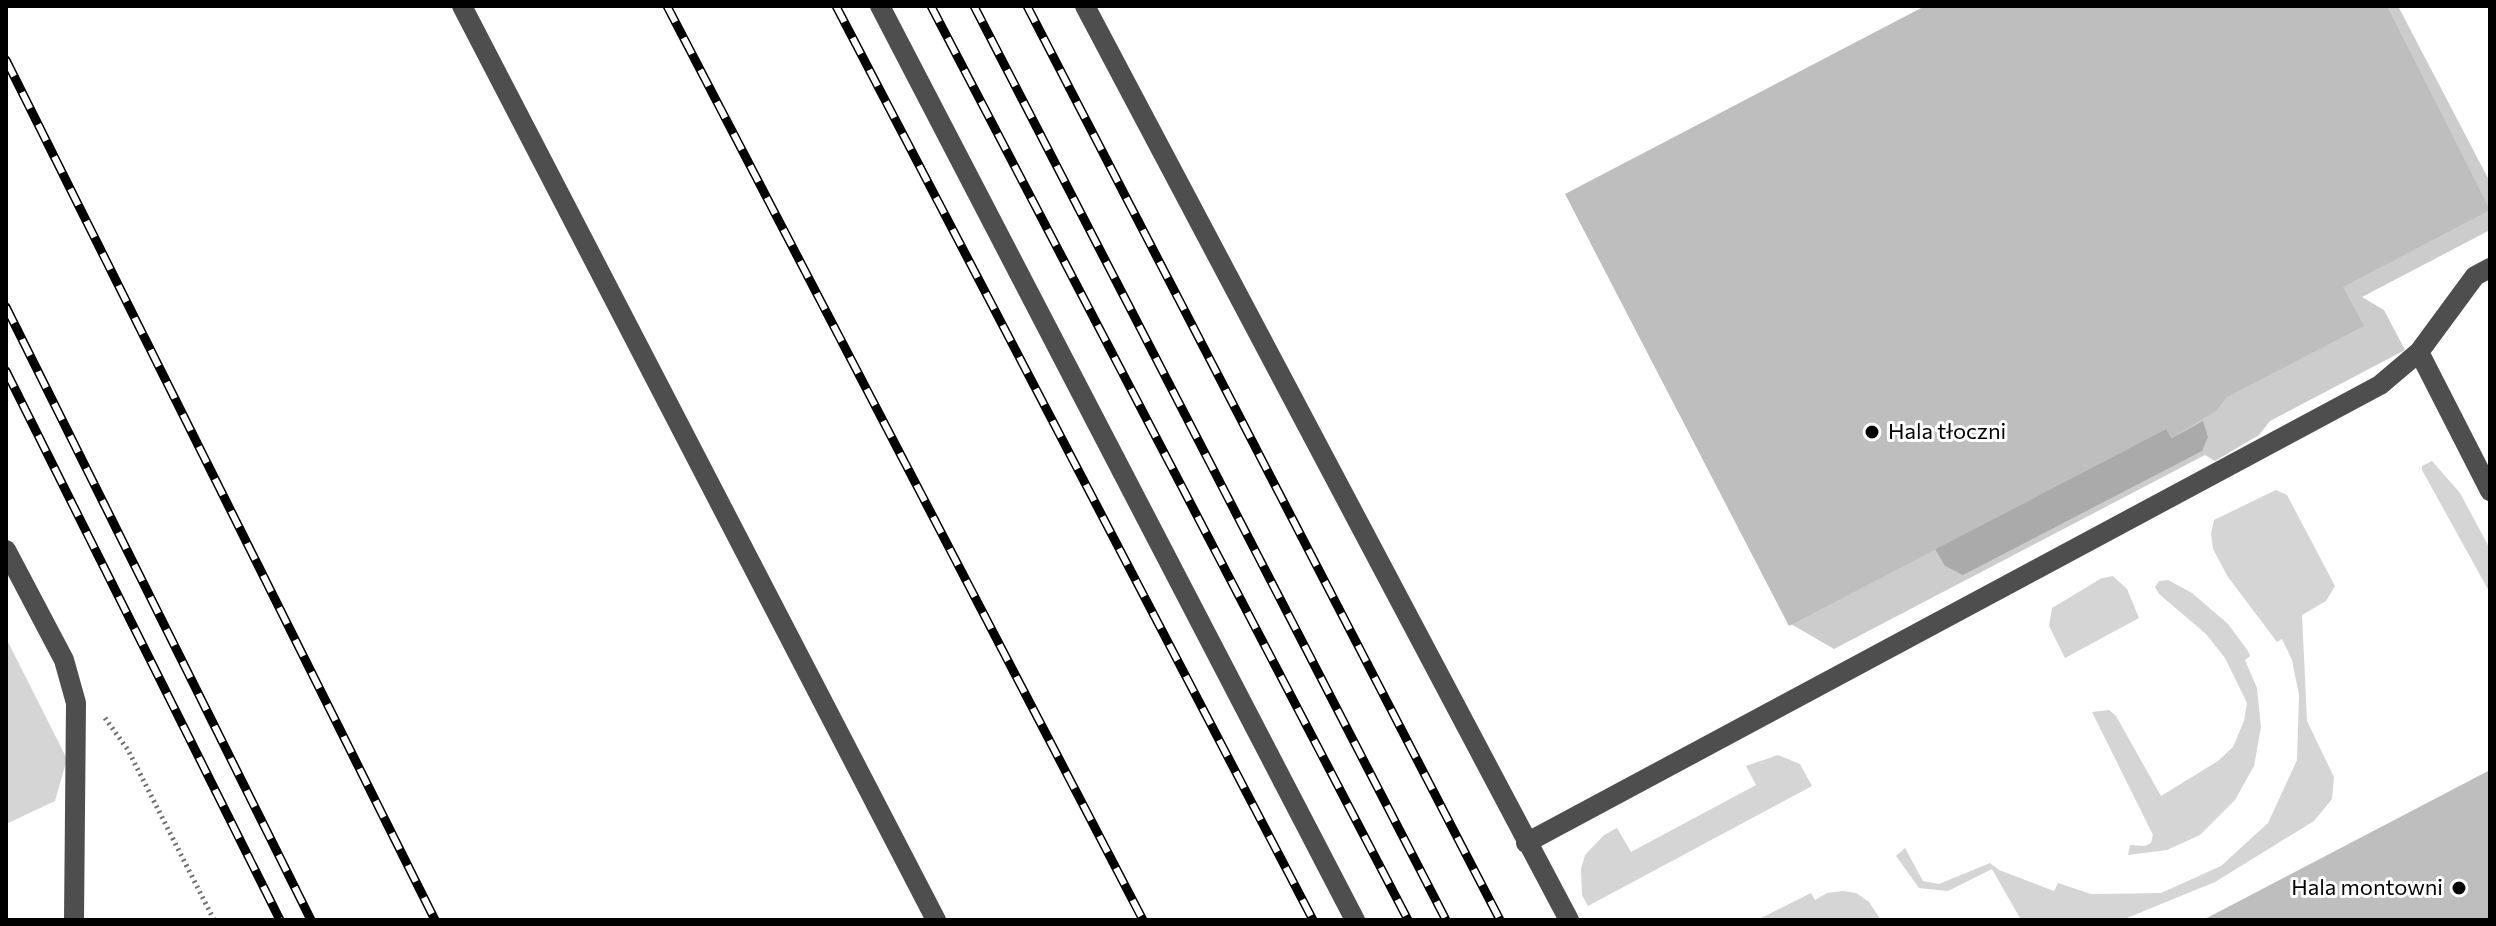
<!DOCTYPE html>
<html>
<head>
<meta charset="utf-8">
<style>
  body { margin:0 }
  #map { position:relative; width:2496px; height:926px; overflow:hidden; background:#fff; font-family:Commissioner,sans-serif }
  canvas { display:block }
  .frame { position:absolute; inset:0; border:8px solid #000; pointer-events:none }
</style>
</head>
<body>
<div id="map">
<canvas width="2496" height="926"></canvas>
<div class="frame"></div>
</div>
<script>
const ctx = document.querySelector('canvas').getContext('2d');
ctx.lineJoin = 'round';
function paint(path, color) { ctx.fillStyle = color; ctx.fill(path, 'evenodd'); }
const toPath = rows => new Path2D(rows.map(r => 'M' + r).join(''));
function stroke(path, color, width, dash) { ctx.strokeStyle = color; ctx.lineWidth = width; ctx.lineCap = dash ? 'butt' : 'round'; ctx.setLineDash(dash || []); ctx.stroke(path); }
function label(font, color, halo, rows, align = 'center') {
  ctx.font = font + ' Commissioner,sans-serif'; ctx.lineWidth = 6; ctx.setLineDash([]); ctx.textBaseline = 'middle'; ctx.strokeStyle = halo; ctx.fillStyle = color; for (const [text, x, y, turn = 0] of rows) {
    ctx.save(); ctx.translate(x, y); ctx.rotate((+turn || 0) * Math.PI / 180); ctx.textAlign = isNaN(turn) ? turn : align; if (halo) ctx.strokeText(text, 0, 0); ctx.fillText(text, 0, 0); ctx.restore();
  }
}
paint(toPath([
  [2203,421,2208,437,2202,451,1963,575,1945,566,1935,549,2166,429,2172,438],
  [2432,461,2460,493,2490,549,2490,593,2422,470,2422,466],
  [2276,490,2287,495,2335,586,2326,601,2302,615,2307,721,2334,777,2332,799,2314,821,2215,882,2122,920,2021,920,1992,869,1948,891,1919,888,1896,856,1905,848,1923,881,1939,884,1990,863,1999,870,2054,891,2058,883,2091,894,2161,893,2221,866,2268,823,2297,760,2299,695,2292,660,2282,639,2277,642,2228,577,2213,549,2211,534,2214,520],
  [2113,576,2127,589,2139,618,2065,658,2049,626,2052,608,2102,578],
  [2168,580,2192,593,2228,624,2248,651,2250,656,2245,660,2257,688,2261,727,2254,766,2235,800,2200,835,2167,850,2128,855,2130,845,2145,846,2151,843,2153,835,2092,712,2109,710,2116,716,2161,796,2218,761,2233,747,2244,721,2247,703,2225,658,2206,634,2159,594,2155,587,2159,581],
  [6,638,67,759,55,801,6,824],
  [1778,755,1800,764,1812,786,1588,906,1582,895,1581,869,1585,855,1604,835,1617,828,1631,852,1756,785,1746,766],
  [1843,891,1856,893,1869,902,1881,920,1757,920,1811,893,1815,900,1827,893]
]), '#d5d5d5');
paint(toPath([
  [1929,6,2398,6,2490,182,2490,230,2362,297,2384,310,2405,350,2270,421,2259,435,2215,461,2205,455,1834,649,1791,624]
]), '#0003');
paint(toPath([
  [1925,6,2387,6,2490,210,2343,287,2364,326,2227,397,2216,411,2171,438,2166,429,1789,626,1565,194],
  [2490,770,2490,920,2203,920]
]), '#bebebe');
stroke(toPath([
  [105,718,128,750,214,920]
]), '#707070', 5, [2, 4]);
stroke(toPath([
  [462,6,936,920],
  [880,6,1355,920],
  [1085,6,1569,920],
  [2419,352,2490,491],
  [6,550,64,660,76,703,74,920],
  [1526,843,2380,385,2419,352,2475,276,2490,268]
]), '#4e4e4e', 20);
const rail = toPath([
  [667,6,1143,920],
  [836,6,1313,920],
  [931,6,1408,920],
  [974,6,1446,920],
  [1027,6,1500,920],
  [6,60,435,920],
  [6,307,311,920],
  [6,371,280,920]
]);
stroke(rail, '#000', 9);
stroke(rail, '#fff', 6, [18]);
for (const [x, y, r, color] of [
  [1872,432,8,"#000"],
  [2459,888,8,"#000"]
]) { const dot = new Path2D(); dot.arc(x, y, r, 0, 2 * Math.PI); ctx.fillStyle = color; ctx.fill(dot); stroke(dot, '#fff', 3); }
label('22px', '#000', '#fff', [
  ["Hala tłoczni",1888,432],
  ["Hala montowni",2443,888,"right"]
], 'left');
</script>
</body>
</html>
